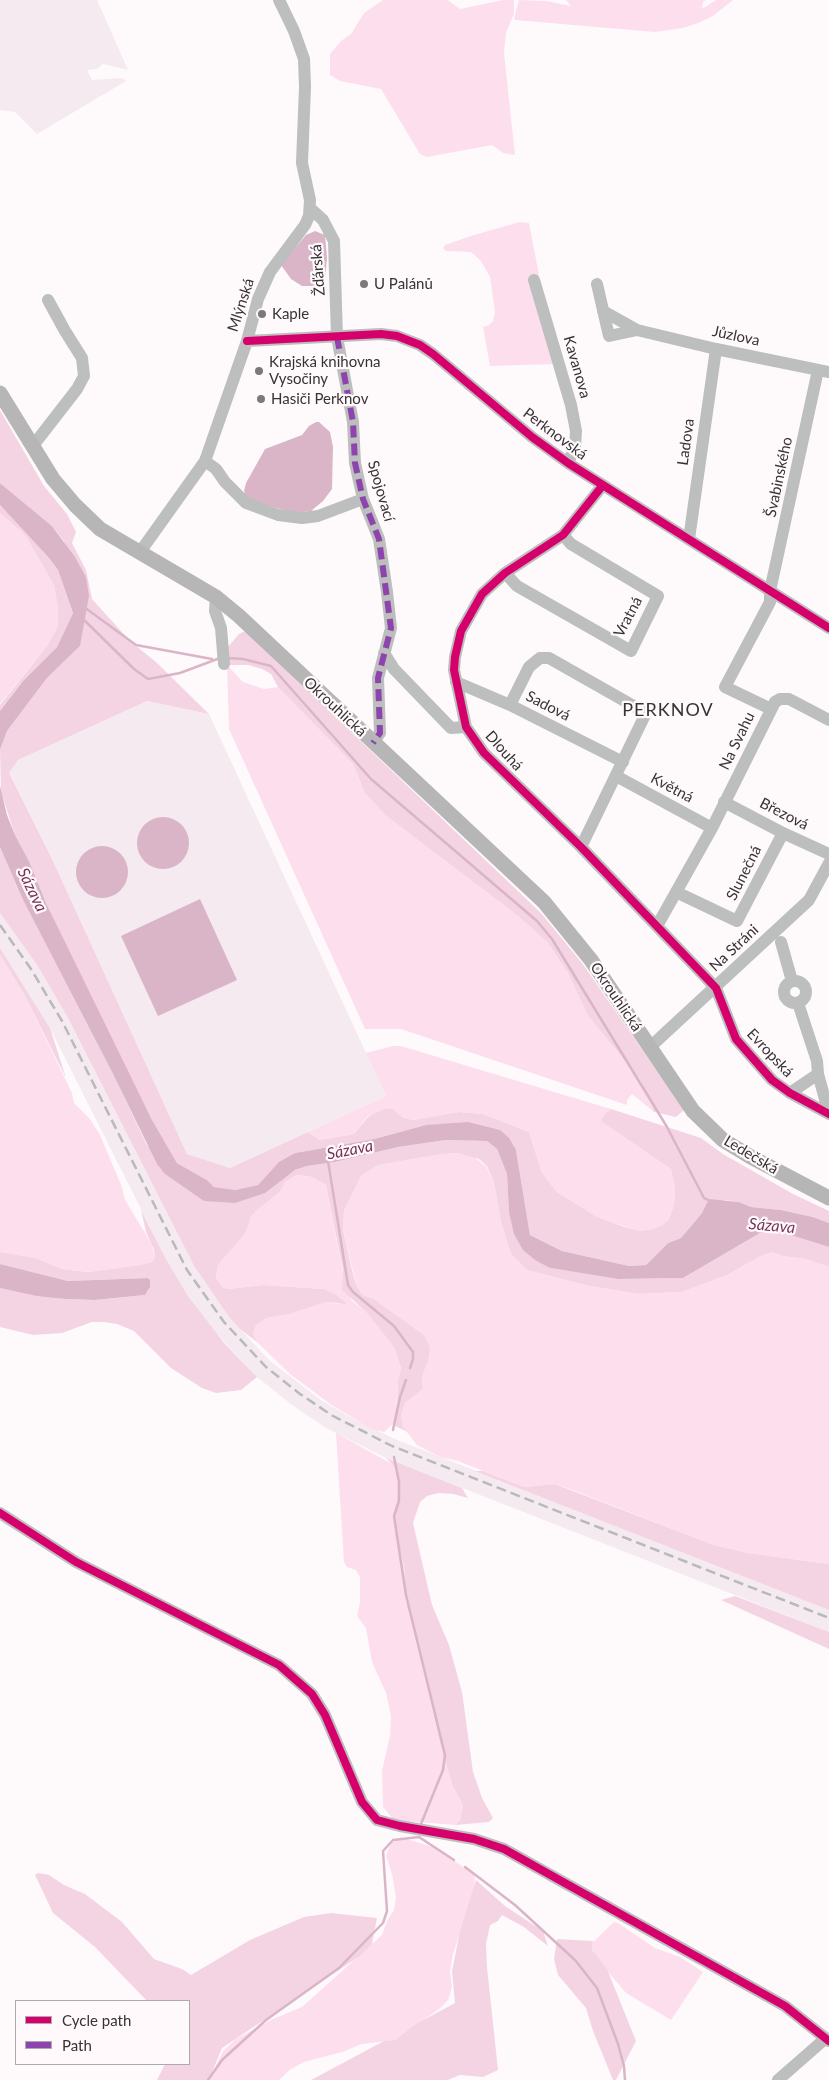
<!DOCTYPE html>
<html>
<head>
<meta charset="utf-8">
<style>
  body { margin:0 }
  #map { position:relative; width:829px; height:2080px; overflow:hidden; background:#fefafc; font-family:Lato,sans-serif }
  canvas { display:block }
  .legend { position:absolute; left:15px; top:2000px; width:175px; height:65px; box-sizing:border-box; background:#fff9fc; border:1px solid #aeaaac; margin:0; padding:6px 9px; list-style:none; font-size:15px; color:#353334 }
  .legend li { display:flex; align-items:center; gap:10px; height:25px }
  .legend b { width:25px; border:1px solid #aeaaac }
</style>
</head>
<body>
<div id="map">
<canvas width="829" height="2080"></canvas>
<ul class="legend">
<li><b style="height:6px;background:#d6006c"></b>Cycle path</li>
<li><b style="height:6px;background:#8e44ad"></b>Path</li>
</ul>
</div>
<script>
const ctx = document.querySelector('canvas').getContext('2d');
ctx.lineJoin = 'round';
function paint(path, color) { ctx.fillStyle = color; ctx.fill(path, 'evenodd'); }
const toPath = rows => new Path2D(rows.map(r => 'M' + r).join(''));
function stroke(path, color, width, dash) { ctx.strokeStyle = color; ctx.lineWidth = width; ctx.lineCap = dash ? 'butt' : 'round'; ctx.setLineDash(dash || []); ctx.stroke(path); }
function label(font, color, halo, rows, align = 'center') {
  ctx.font = font + ' Lato,sans-serif'; ctx.lineWidth = 4.5; ctx.setLineDash([]); ctx.textBaseline = 'middle'; ctx.strokeStyle = halo; ctx.fillStyle = color; for (const [text, x, y, turn = 0] of rows) {
    ctx.save(); ctx.translate(x, y); ctx.rotate((+turn || 0) * Math.PI / 180); ctx.textAlign = isNaN(turn) ? turn : align; if (halo) ctx.strokeText(text, 0, 0); ctx.fillText(text, 0, 0); ctx.restore();
  }
}
paint(toPath([
  [0,0,97,0,128,70,103,64,97,69,87,70,92,80,122,78,126,81,37,134,15,112,0,110],
  [147,701,209,714,386,1096,230,1168,187,1154,53,861,9,773,18,760],
  [0,913,37,965,68,1018,194,1266,229,1317,270,1361,321,1400,357,1421,395,1439,829,1610,829,1632,386,1458,326,1428,292,1405,257,1377,213,1330,188,1296,166,1259,50,1028,0,948]
]), '#f4eaef');
paint(toPath([
  [383,0,448,0,460,9,503,0,514,0,514,14,506,33,504,53,515,155,503,153,492,145,427,157,420,154,381,89,340,81,330,75,330,54,341,41,351,34,364,13],
  [519,0,547,1,571,6,566,0,706,0,703,2,702,9,716,0,733,0,713,16,698,23,683,28,655,32,515,20,514,18],
  [520,222,529,223,539,275,536,280,555,364,490,366,483,327,489,325,493,321,495,312,490,277,481,261,471,252,446,251,443,248,445,245,474,235],
  [0,513,25,535,54,585,58,609,58,626,47,646,0,704],
  [227,665,243,682,264,689,278,687,353,764,365,793,385,815,518,916,548,943,568,973,588,1016,639,1078,654,1112,632,1094,627,1100,627,1105,401,1029,365,1029,229,729],
  [0,955,25,996,72,1093,74,1103,90,1119,100,1135,122,1187,125,1200,151,1243,155,1257,152,1262,140,1265,88,1272,62,1269,36,1258,0,1252],
  [393,1046,401,1046,611,1109,606,1113,602,1121,671,1169,675,1189,674,1205,669,1219,664,1225,653,1229,640,1231,598,1218,557,1192,542,1173,529,1132,483,1114,459,1112,413,1120,404,1118,397,1113,368,1116,354,1134,320,1140,308,1132,386,1096,366,1053],
  [458,1153,471,1155,486,1166,494,1182,501,1222,511,1254,527,1270,589,1286,640,1294,682,1292,727,1275,761,1256,773,1252,782,1256,806,1259,829,1267,829,1564,748,1553,714,1545,570,1489,555,1484,524,1487,458,1461,440,1457,417,1445,403,1427,401,1416,405,1403,423,1389,422,1377,428,1361,424,1335,374,1299,363,1295,357,1287,343,1230,344,1211,361,1176,378,1165,443,1154],
  [297,1175,312,1177,326,1185,344,1279,351,1300,366,1312,394,1347,401,1368,398,1380,396,1413,393,1424,384,1432,371,1429,330,1404,290,1374,257,1342,253,1333,256,1325,267,1318,290,1314,326,1302,340,1304,324,1289,263,1285,228,1289,222,1287,216,1278,218,1265,245,1234,251,1217,257,1210,280,1192,285,1182],
  [336,1433,394,1465,397,1469,399,1485,394,1526,404,1566,407,1608,418,1641,440,1744,453,1787,463,1805,460,1820,455,1825,394,1820,383,1807,382,1771,390,1736,391,1716,386,1693,372,1662,366,1628,357,1616,360,1602,360,1577,356,1570,347,1567,344,1562],
  [399,1839,407,1839,433,1847,474,1874,475,1879,473,1893,453,1954,450,1971,452,1987,448,2000,439,2009,395,2040,362,2044,342,2052,304,2062,291,2069,279,2080,209,2080,223,2051,236,2039,273,2019,302,2007,382,1935,387,1921,394,1910,396,1897,392,1874,386,1856,391,1843],
  [614,1922,618,1923,655,1948,680,1957,703,1972,671,2020,626,1993,597,1959,592,1949,593,1942]
]), '#fddeed');
paint(toPath([
  [0,410,44,486,67,514,76,532,72,543,86,570,92,599,130,641,156,662,209,714,147,701,18,760,9,773,53,861,187,1154,230,1168,308,1132,320,1140,354,1134,368,1117,384,1109,392,1109,404,1118,413,1120,459,1112,483,1114,529,1132,542,1173,557,1192,597,1217,622,1226,640,1231,653,1229,663,1225,669,1219,674,1205,675,1189,671,1169,601,1121,606,1113,611,1109,701,1138,723,1154,793,1194,829,1211,829,1223,813,1217,781,1210,751,1207,739,1202,725,1200,702,1213,681,1238,668,1243,646,1265,629,1266,562,1251,530,1235,516,1150,438,1125,426,1125,374,1139,295,1153,272,1170,258,1185,246,1189,236,1190,214,1187,207,1180,177,1163,151,1118,122,1062,46,903,29,861,15,835,1,792,0,750,7,731,47,678,80,646,64,541,52,526,0,483],
  [0,505,49,558,58,570,73,613,57,647,23,681,0,711,0,705,47,646,58,626,58,609,54,585,25,535,0,513],
  [245,631,541,913,582,963,684,1110,676,1117,654,1112,639,1078,588,1016,568,973,548,943,518,916,385,815,365,793,353,764,278,687,271,674,262,669,248,665,227,665,227,648,239,634],
  [0,847,23,900,112,1072,147,1145,204,1201,284,1178,295,1170,307,1166,335,1162,398,1147,446,1140,487,1141,497,1149,507,1174,509,1212,550,1268,618,1279,683,1278,760,1233,784,1233,829,1247,829,1267,806,1259,782,1256,773,1252,761,1256,727,1275,682,1292,640,1294,589,1286,527,1270,511,1254,501,1222,494,1182,487,1166,479,1159,458,1153,443,1154,378,1165,361,1176,344,1211,343,1230,353,1274,357,1287,363,1295,374,1299,424,1335,430,1348,428,1361,422,1377,423,1389,405,1403,401,1416,403,1427,408,1432,393,1425,397,1403,398,1380,401,1368,394,1347,366,1312,342,1290,343,1271,326,1185,312,1177,297,1175,285,1182,280,1192,257,1210,251,1217,245,1234,218,1265,216,1278,222,1287,228,1289,263,1285,324,1289,336,1295,347,1304,326,1302,290,1314,267,1318,256,1325,253,1333,257,1342,240,1329,229,1317,194,1266,68,1018,37,965,0,913],
  [0,948,50,1028,66,1078,25,996,0,955],
  [141,1210,166,1259,188,1296,224,1343,257,1377,241,1390,216,1393,202,1388,171,1368,134,1331,117,1324,103,1322,92,1322,62,1333,33,1335,0,1327,0,1288,66,1299,95,1300,145,1295,150,1287,150,1280,148,1278,68,1281,0,1264,0,1252,36,1258,62,1269,88,1272,140,1265,152,1262,155,1257,154,1250,146,1232],
  [386,1458,462,1488,468,1498,453,1494,439,1493,427,1496,420,1502,413,1523,432,1605,449,1645,462,1692,473,1772,482,1798,493,1818,489,1822,455,1825,460,1820,463,1805,453,1787,440,1744,418,1641,407,1608,404,1566,394,1526,399,1480,397,1469],
  [475,1471,483,1471,524,1487,555,1484,714,1545,748,1553,829,1564,829,1610],
  [735,1596,829,1632,829,1649,721,1600],
  [38,1873,49,1875,64,1885,85,1894,122,1922,154,1959,182,1969,191,1975,250,1940,304,1917,331,1913,377,1918,372,1944,360,1956,222,2048,209,2080,157,2080,165,2064,189,2064,189,2001,147,2001,95,1947,53,1913,35,1875],
  [476,1880,505,1906,543,1931,548,1946,524,1927,502,1915,498,1921,490,1925,486,1944,487,1967,498,2070,483,2077,460,2075,448,2080,311,2080,384,2041,395,2040,416,2024,455,2003,452,1971,460,1931],
  [557,1939,593,1941,592,1950,607,1969,636,2041,616,2080,613,2080,593,2031,586,2008,558,1975,554,1959]
]), '#f4d4e3');
paint(toPath([
  [315,231,325,235,327,258,325,279,315,286,302,286,291,279,281,265,306,235],
  [316,422,319,422,330,432,333,447,332,489,323,501,311,511,294,513,255,502,246,497,244,491,246,483,265,449,302,435,309,426],
  [0,483,52,526,75,557,86,577,89,596,80,646,47,678,7,731,0,750,0,711,23,681,57,647,73,613,58,570,49,558,0,505],
  [0,786,7,815,15,835,29,861,46,903,151,1118,177,1163,207,1180,214,1187,236,1190,258,1185,279,1162,295,1153,374,1139,426,1125,468,1122,500,1130,509,1138,516,1150,530,1235,562,1251,629,1266,646,1265,668,1243,681,1238,702,1213,709,1199,739,1202,751,1207,781,1210,813,1217,829,1223,829,1247,784,1233,760,1233,683,1278,618,1279,550,1268,535,1260,523,1250,514,1234,509,1212,507,1174,497,1149,487,1141,446,1140,398,1147,335,1162,307,1166,295,1170,265,1193,235,1203,204,1201,165,1174,157,1164,112,1072,23,900,0,847],
  '137 843a26 26 0 1 1 52 0a26 26 0 1 1-52 0Z',
  '76 872a26 26 0 1 1 52 0a26 26 0 1 1-52 0Z',
  [200,899,237,980,158,1016,121,936],
  [0,1264,68,1281,148,1278,150,1280,150,1287,145,1295,95,1300,66,1299,37,1296,0,1288]
]), '#dab5c7');
stroke(toPath([
  [84,607,136,645,212,659],
  [82,618,134,669,148,679,180,673,220,658],
  [228,658,243,659,271,666,371,779,537,921,552,939,667,1127,704,1198,710,1201],
  [328,1161,348,1285,353,1292,394,1326,413,1352,413,1359,410,1368],
  [393,1430,400,1397,406,1380],
  [394,1457,399,1482,399,1501,394,1516,406,1595,445,1755,443,1770,421,1824],
  [465,1867,515,1905,575,1960,597,1988,618,2044,624,2066,625,2080],
  [208,2080,222,2060,266,2020,339,1968,383,1923,387,1911,383,1851,393,1840,419,1837,454,1860]
]), '#dab5c7', 2.5);
stroke(toPath([
  [311,209,323,220,334,241,337,337,353,422,355,463,363,499,379,539,387,592,391,628,378,678,380,733,373,743],
  [534,280,571,405,576,431,575,447,568,463],
  [597,284,609,336,637,330,716,349,829,372],
  [603,311,637,330],
  [247,341,381,334,397,336,420,345,433,354,532,437,568,463,829,628],
  [32,447,77,389,84,376,82,358,65,331,48,300],
  [205,461,216,469,225,482,246,503,278,515,302,518,318,516,363,499],
  [603,485,563,535,505,573,482,594,461,631,455,657,454,670,466,727,484,753,581,847,716,988,736,1039,772,1080,790,1093,829,1114],
  [689,539,716,349],
  [140,552,205,461,247,341,258,299,270,272,305,225,309,216,310,200,302,163,305,87,304,59,294,31,279,0],
  [505,573,517,586,631,651,658,596,571,544,563,535],
  [216,597,215,611,221,628,224,664],
  [384,653,394,669,451,728,466,727],
  [456,682,510,705,623,762],
  [510,705,529,667,540,658,549,658,646,713,581,847],
  [771,709,725,687,770,602,770,591,818,370],
  [616,776,712,828],
  [724,802,783,833,829,854],
  [676,892,737,921,783,833],
  [657,926,712,828,775,702,780,699,789,699,829,720],
  [781,942,792,981],
  '784 992a11 11 0 1 1 22 0a11 11 0 1 1-22 0Z',
  [798,1003,817,1061,818,1074,829,1114],
  [649,1048,809,900,829,863],
  [790,1093,818,1074],
  [0,1513,76,1562,279,1665,312,1694,325,1715,362,1802,377,1820,400,1826,474,1839,504,1849,785,2006,829,2041],
  [778,2080,826,2038]
]), '#bdbebe', 12);
stroke(toPath([
  [0,393,53,479,75,505,100,529,216,597,239,616,544,902,591,960,693,1111,723,1140,751,1157,829,1198]
]), '#b7b6b6', 15);
stroke(toPath([
  [0,925,31,969,62,1021,187,1270,224,1322,266,1367,300,1394,333,1416,392,1446,829,1618]
]), '#b9b9ba', 2.5, [10, 5]);
stroke(toPath([
  [337,337,353,422,355,463,363,499,379,539,391,628,378,678,380,733,373,743]
]), '#8e44ad', 6, [12, 6]);
stroke(toPath([
  [247,341,381,334,397,336,420,345,433,354,532,437,568,463,829,628],
  [603,485,563,535,505,573,482,594,461,631,455,657,454,670,466,727,484,753,581,847,716,988,736,1039,772,1080,790,1093,829,1114],
  [0,1513,76,1562,279,1665,312,1694,325,1715,362,1802,377,1820,400,1826,474,1839,504,1849,785,2006,829,2041]
]), '#d6006c', 8);
for (const [x, y, r, color] of [
  [364,284,5,"#7b797a"],
  [262,314,5,"#7b797a"],
  [259,371,5,"#7b797a"],
  [261,399,5,"#7b797a"]
]) { const dot = new Path2D(); dot.arc(x, y, r, 0, 2 * Math.PI); ctx.fillStyle = color; ctx.fill(dot); stroke(dot, '#fff9fc', 2); }
label('15px', '#353334', '#fff9fc', [
  ["Žďárská",318,270,-94],
  ["Mlýnská",241,305,-72],
  ["Jůzlova",736,336,12],
  ["Kavanova",577,367,74],
  ["Perknovská",555,434,37],
  ["Ladova",686,442,-82],
  ["Švabinského",779,477,-78],
  ["Spojovací",381,491,74],
  ["Vratná",628,617,-62],
  ["Sadová",548,706,27],
  ["Okrouhlická",335,707,43],
  ["Na Svahu",737,741,-64],
  ["Dlouhá",504,751,48],
  ["Květná",672,788,28],
  ["Březová",784,814,27],
  ["Slunečná",744,873,-63],
  ["Na Stráni",734,948,-43],
  ["Okrouhlická",616,997,56],
  ["Evropská",770,1053,47],
  ["Ledečská",751,1155,31]
]);
label('15px', '#353334', '#fff9fc', [
  ["U Palánů",374,284],
  ["Kaple",272,314],
  ["Krajská knihovna",269,362],
  ["Vysočiny",269,379],
  ["Hasiči Perknov",271,399]
], 'left');
label('italic 16px', '#743356', '#fff9fc', [
  ["Sázava",32,890,64],
  ["Sázava",350,1150,-11],
  ["Sázava",772,1226,5]
]);
ctx.letterSpacing = '1px';
label('18px', '#353334', '#fff9fc', [
  ["PERKNOV",668,710]
]);
ctx.letterSpacing = '0px';
</script>
</body>
</html>
